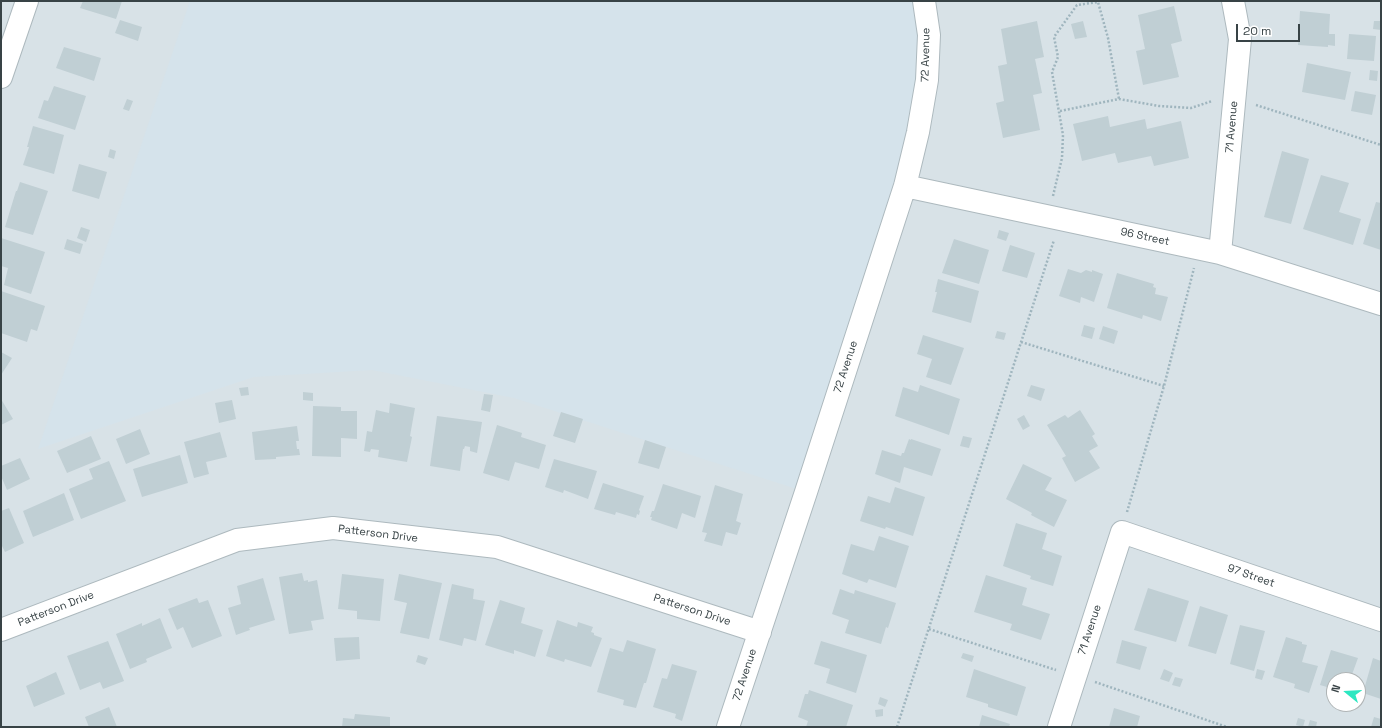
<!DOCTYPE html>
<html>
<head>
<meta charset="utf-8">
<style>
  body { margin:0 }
  #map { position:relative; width:1382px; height:728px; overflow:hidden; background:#e9f0f3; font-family:"Space Grotesk",sans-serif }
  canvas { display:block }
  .frame { position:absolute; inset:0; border:2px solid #384346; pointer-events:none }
  .north { position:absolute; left:1326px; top:672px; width:40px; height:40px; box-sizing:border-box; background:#fff; border:1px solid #afb4b5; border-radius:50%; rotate:288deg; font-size:11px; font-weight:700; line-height:16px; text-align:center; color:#384346 }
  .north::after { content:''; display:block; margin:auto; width:14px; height:18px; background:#2de7c1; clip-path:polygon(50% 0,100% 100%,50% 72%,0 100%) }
  .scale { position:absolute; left:1236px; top:24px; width:64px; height:18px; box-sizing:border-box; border:2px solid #384346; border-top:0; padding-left:5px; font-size:12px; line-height:14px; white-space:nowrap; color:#384346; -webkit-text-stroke:3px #fff; paint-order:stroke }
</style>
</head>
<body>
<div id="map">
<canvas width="1382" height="728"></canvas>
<div class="frame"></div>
<div class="north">N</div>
<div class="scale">20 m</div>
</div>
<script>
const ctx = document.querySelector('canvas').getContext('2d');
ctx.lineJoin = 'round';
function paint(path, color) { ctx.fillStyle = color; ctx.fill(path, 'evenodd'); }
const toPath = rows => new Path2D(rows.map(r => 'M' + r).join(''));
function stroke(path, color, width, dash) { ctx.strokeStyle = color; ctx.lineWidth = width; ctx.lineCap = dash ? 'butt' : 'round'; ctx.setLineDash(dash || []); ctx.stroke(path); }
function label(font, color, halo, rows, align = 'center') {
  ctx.font = font + ' "Space Grotesk",sans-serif'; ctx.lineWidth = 3; ctx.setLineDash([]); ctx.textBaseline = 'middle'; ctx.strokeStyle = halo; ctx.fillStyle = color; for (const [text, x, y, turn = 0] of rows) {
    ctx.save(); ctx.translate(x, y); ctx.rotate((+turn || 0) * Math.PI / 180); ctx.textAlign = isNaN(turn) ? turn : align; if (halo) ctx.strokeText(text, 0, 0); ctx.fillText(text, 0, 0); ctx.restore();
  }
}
paint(toPath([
  [1,1,1381,1,1381,727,1,727],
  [1334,680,1358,680,1358,704,1334,704]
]), '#d8e2e7');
paint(toPath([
  [190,1,924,1,927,80,806,492,514,398,372,370,254,377,38,449]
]), '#d5e3eb');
paint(toPath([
  [83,1,122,1,116,19,80,8],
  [1174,6,1182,41,1171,44,1179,77,1143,85,1136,51,1145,49,1138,15],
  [1300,11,1330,14,1329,34,1335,34,1335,46,1328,45,1328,47,1298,45],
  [120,20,142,27,138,41,115,33],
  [1037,21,1044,57,1035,59,1042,93,1033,95,1040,130,1003,138,996,103,1004,101,998,66,1007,64,1001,29],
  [1083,21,1087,37,1075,39,1071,24],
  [1374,21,1381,21,1381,30,1373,29],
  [1349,34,1376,36,1374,61,1347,59],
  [64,47,101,58,94,81,56,68],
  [1307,63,1351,72,1345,100,1302,92],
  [1370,70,1378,71,1377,81,1369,80],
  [54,86,86,96,75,130,38,118,44,100,48,101],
  [1355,91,1376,95,1372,115,1351,111],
  [127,99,133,101,129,111,123,109],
  [1108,116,1110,127,1145,119,1147,129,1181,121,1189,158,1154,166,1151,156,1118,163,1115,153,1082,161,1073,124],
  [33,126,64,135,54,174,23,165,29,147,27,147],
  [110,149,116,151,114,159,108,157],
  [1282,151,1309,159,1291,224,1264,217],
  [79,164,107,172,99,199,72,191],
  [1321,175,1349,183,1339,212,1361,219,1353,245,1303,229],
  [20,182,48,191,33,235,5,227,16,191,17,191],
  [1376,202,1381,203,1381,250,1363,244],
  [81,227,90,230,86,242,77,238],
  [999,230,1009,233,1006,241,997,238],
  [1,238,45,252,31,294,4,285,8,268,1,266],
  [67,239,83,244,80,254,64,249],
  [954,239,989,250,979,284,942,273],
  [1010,245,1035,253,1027,278,1002,271],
  [1068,269,1081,273,1086,270,1092,272,1092,270,1103,274,1094,302,1081,297,1080,303,1059,296],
  [1117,273,1154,284,1153,287,1156,288,1155,294,1168,297,1161,321,1143,315,1142,319,1107,308],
  [938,279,979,291,971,323,932,312,937,292,935,292],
  [1,291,45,306,37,331,31,329,27,342,1,333],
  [1084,325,1095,328,1092,339,1081,336],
  [1103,326,1118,331,1114,344,1099,339],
  [997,331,1006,333,1004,340,995,338],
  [923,335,964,348,951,385,926,377,932,359,917,354],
  [1,352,12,358,1,375],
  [920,385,960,399,949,435,895,416,903,387,918,392],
  [1031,385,1045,389,1041,401,1027,396],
  [248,387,249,395,241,396,239,388],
  [303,392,313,393,313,401,303,400],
  [484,394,493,395,490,412,481,410],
  [1,399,13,419,1,425],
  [232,400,236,419,219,423,215,403],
  [390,403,415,408,410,436,412,437,407,462,378,457,379,450,371,449,370,452,364,451,367,431,372,432,376,410,389,413],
  [313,406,341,407,341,411,357,411,357,439,341,438,341,457,312,456],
  [1080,410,1095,434,1092,436,1098,446,1089,451,1100,468,1075,482,1062,458,1066,456,1047,425,1065,415,1068,418],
  [561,412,583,419,575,443,553,436],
  [1024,415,1030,426,1023,430,1017,419],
  [437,416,482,422,477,453,470,451,470,447,465,446,464,449,463,449,460,471,430,466],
  [497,425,522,433,521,437,546,445,539,469,515,462,509,481,483,473],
  [297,426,299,441,296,441,297,449,299,449,300,455,276,457,276,459,255,460,252,432],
  [140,429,150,454,126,464,116,439],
  [220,432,227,457,206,462,209,474,194,478,184,442],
  [91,436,101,459,67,473,57,451],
  [963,436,972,438,969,448,960,446],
  [909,439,911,440,911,439,941,449,932,476,904,467,900,483,875,474,882,450,901,456,902,453,904,453],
  [645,440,666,447,659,469,638,463],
  [180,455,188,483,142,497,133,469],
  [20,458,30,479,7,490,1,476,1,466],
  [554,459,597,471,588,499,564,490,563,493,545,487],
  [109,461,126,501,81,519,69,489,93,479,89,469],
  [1023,464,1052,478,1045,490,1067,500,1054,527,1031,515,1032,513,1006,499],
  [603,483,644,496,639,510,640,511,639,515,637,514,636,518,616,512,615,515,594,509],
  [663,484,701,496,695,518,682,513,677,529,651,520,652,517,650,517,652,511,654,511],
  [715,485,743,494,736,521,741,523,737,535,726,532,722,546,704,541,707,533,702,532],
  [895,487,925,497,913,536,886,527,885,529,860,521,868,496,890,503],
  [64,493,74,520,33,537,23,511],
  [9,508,24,543,5,552,1,544,1,511],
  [1016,523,1047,533,1042,549,1062,556,1053,586,1030,579,1031,576,1003,566],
  [879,536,909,546,896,588,869,579,867,583,842,574,851,544,874,551],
  [302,573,304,581,308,580,308,582,317,580,324,619,311,621,313,630,289,634,279,577],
  [342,574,384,579,380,621,357,619,357,611,338,609],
  [399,574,442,583,429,639,400,633,407,603,394,600],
  [986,575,1027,588,1022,605,1050,614,1041,640,1010,630,1012,624,974,612],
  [263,578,275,620,249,628,250,630,236,635,228,608,241,604,237,586],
  [452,584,474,589,473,599,485,601,476,641,464,638,462,646,439,640],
  [1148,588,1189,601,1176,642,1134,630],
  [840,589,854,594,855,590,896,603,888,628,886,627,881,644,845,633,849,620,832,614],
  [197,598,199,603,208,600,222,636,192,648,183,627,177,630,168,609],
  [500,600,525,608,521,623,543,630,535,657,514,650,514,654,485,645],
  [1200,606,1228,615,1216,654,1188,646],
  [160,618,172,648,146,659,147,662,130,669,116,634,142,623,142,626],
  [557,620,577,627,578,622,593,627,591,632,594,633,594,635,602,638,591,667,565,659,564,662,546,656],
  [1240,625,1265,631,1254,671,1230,664],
  [359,637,360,659,336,661,334,638],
  [1286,637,1302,642,1302,644,1307,645,1302,662,1318,666,1309,693,1294,688,1295,684,1273,677],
  [627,640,656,649,646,683,644,683,636,708,623,705,624,700,597,692,610,648,623,652],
  [1122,640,1147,647,1140,670,1116,663],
  [108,641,124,681,103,689,100,682,80,690,67,656],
  [821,641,867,655,856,693,826,683,830,669,814,664],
  [1331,650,1358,658,1350,680,1334,680,1334,689,1320,685],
  [963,653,974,656,972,662,961,658],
  [418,655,428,658,425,665,416,662],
  [1373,658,1381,661,1381,699,1363,693],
  [672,664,697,671,682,721,675,718,676,714,653,707,662,678,667,679],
  [974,669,1026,687,1017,716,988,707,988,704,966,697],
  [1164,669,1173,673,1169,682,1160,679],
  [1257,669,1265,671,1262,680,1255,678],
  [56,672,65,694,34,707,26,686],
  [1175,677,1183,679,1180,687,1172,685],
  [809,690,853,705,846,727,806,727,808,721,798,717,805,694,808,694],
  [880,697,888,700,885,707,878,704],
  [109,707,117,727,89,727,85,717],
  [1114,708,1140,716,1137,727,1109,727],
  [883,709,883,716,876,717,875,710],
  [355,714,390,717,390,727,342,727,343,718,354,719],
  [982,715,1010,724,1009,727,979,727],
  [1374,717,1381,719,1381,727,1371,727],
  [1298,718,1305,720,1303,727,1296,725],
  [1310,720,1317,722,1316,727,1308,727]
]), '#c0cfd4');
const minor = toPath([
  [1,77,27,1],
  [905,186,1220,253,1381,304],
  [1220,253,1240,39,1233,1],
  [1,630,237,540,333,528,497,547,760,632],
  [728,727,806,492,905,186,918,132,927,80,929,35,924,1],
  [1059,727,1122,532,1381,620]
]);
stroke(minor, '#adb9be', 24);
stroke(toPath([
  [1256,105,1381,145],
  [1060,111,1119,99,1159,106,1191,108,1212,101],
  [1053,196,1062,158,1063,135,1052,72,1058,57,1054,37,1077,5,1098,2,1108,38,1119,99],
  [1021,342,1164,386],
  [1127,512,1164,386,1194,268],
  [929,629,1056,670],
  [1095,682,1227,727],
  [897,727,1054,240]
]), '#9fb5be', 2.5, [2, 2]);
stroke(minor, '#fff', 22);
label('11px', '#384346', '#fff', [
  ["72 Avenue",926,55,-89],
  ["71 Avenue",1232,127,-85],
  ["96 Street",1145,237,12],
  ["72 Avenue",846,367,-72],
  ["Patterson Drive",378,534,7],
  ["97 Street",1251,576,19],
  ["Patterson Drive",56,609,-21],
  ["Patterson Drive",692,610,18],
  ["71 Avenue",1090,630,-72],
  ["72 Avenue",745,675,-72]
]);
</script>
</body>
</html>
